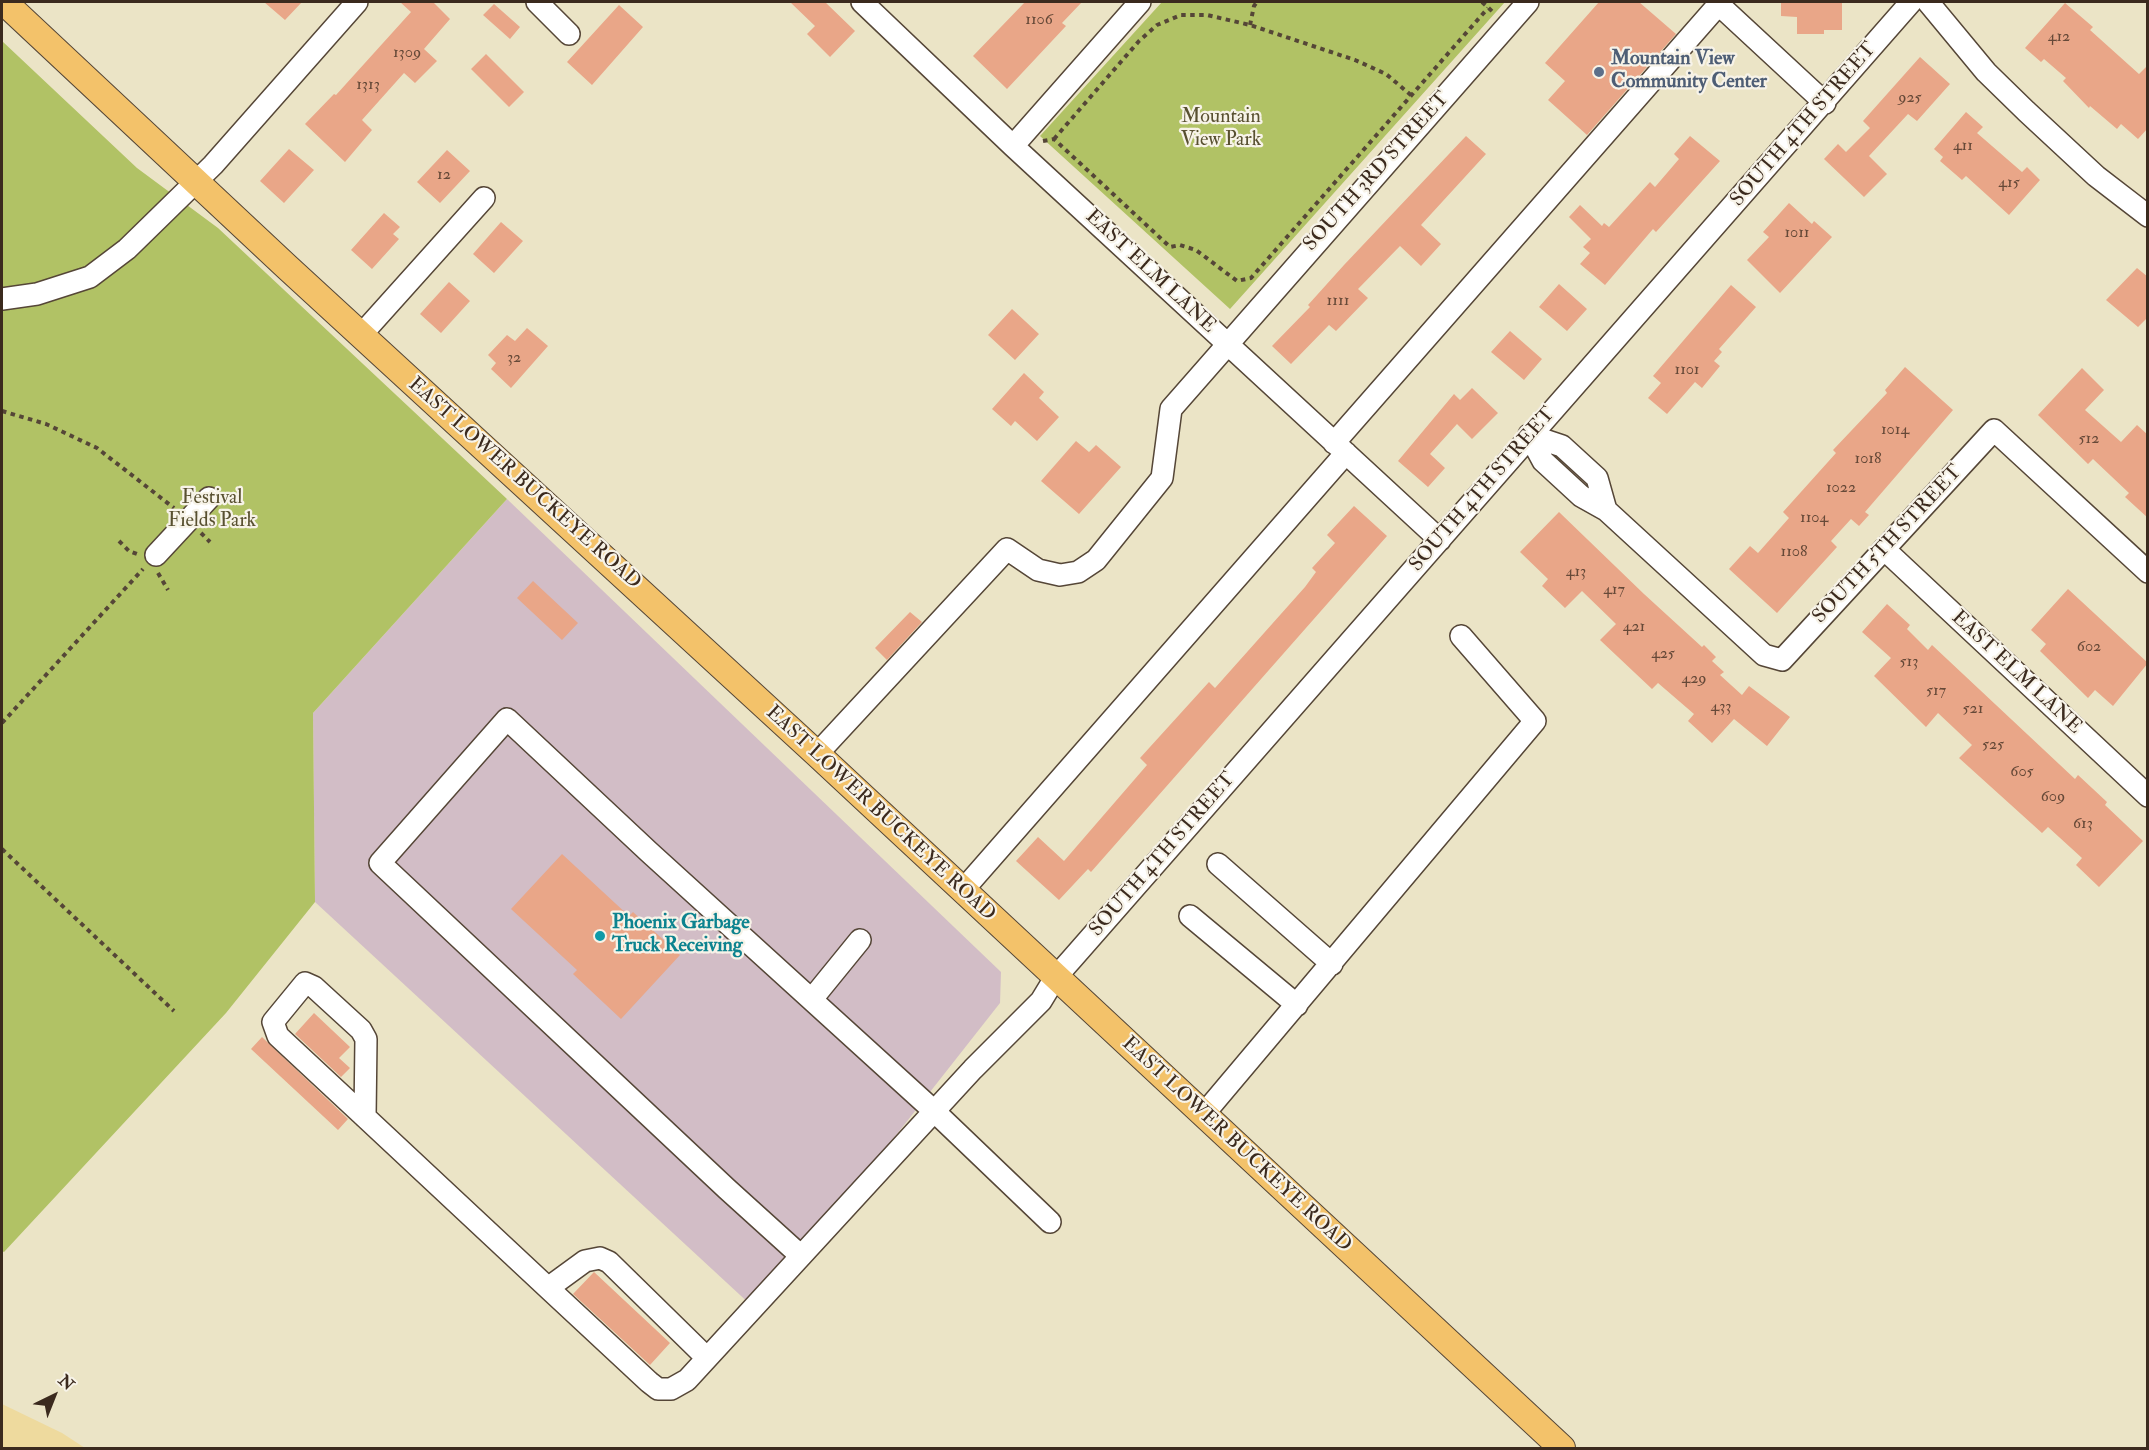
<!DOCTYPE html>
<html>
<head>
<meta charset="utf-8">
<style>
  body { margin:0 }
  #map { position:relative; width:2149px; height:1450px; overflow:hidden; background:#ebe4c6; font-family:"IM FELL Double Pica",serif }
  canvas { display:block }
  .frame { position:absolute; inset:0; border:3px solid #3b2a1e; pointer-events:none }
  .north { position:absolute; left:24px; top:1366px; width:60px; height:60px; -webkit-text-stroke:4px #f7f3e8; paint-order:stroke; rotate:43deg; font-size:16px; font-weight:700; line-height:24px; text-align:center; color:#3b2a1e }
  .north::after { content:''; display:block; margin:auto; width:21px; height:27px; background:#3b2a1e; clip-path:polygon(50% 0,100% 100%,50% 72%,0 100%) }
</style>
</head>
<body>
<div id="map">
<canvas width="2149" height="1450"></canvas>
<div class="frame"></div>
<div class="north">N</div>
</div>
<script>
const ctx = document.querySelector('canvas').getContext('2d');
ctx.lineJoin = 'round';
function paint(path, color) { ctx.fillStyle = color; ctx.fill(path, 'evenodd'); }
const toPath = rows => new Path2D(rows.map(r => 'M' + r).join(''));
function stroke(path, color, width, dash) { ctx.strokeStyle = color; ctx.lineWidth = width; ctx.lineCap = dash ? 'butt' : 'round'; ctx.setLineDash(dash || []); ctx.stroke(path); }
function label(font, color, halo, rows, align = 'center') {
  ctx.font = font + ' "IM FELL Double Pica",serif'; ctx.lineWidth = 4.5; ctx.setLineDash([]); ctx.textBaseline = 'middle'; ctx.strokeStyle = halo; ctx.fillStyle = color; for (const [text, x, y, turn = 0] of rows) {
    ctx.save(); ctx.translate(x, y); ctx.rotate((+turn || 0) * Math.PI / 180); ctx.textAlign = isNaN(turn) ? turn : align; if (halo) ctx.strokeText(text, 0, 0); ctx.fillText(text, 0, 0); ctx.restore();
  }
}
paint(toPath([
  [507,499,1001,972,1000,1003,801,1256,753,1307,315,902,313,713]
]), '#d2bdc6');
paint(toPath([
  [1162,2,1505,2,1230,309,1040,136],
  [2,41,137,168,218,228,507,499,313,713,315,902,226,1013,4,1252,2,1251]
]), '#b1c265');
paint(toPath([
  [2,1404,62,1433,85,1448,2,1448]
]), '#eeda9e');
paint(toPath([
  [264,2,302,2,285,20],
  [400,2,433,2,450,19,424,49,437,61,415,83,404,73,362,120,372,130,345,162,305,124,334,94,336,95,411,12],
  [790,2,825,2,855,31,830,57,807,34,815,26],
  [1025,2,1082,2,1062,23,1066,26,1007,89,973,56],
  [1599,2,1639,2,1676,34,1587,135,1548,100,1565,81,1545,63],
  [1781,2,1842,2,1842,30,1824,30,1824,34,1797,34,1797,17,1781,16],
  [2065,3,2093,27,2090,30,2139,74,2148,65,2148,128,2138,139,2121,124,2117,129,2090,106,2089,108,2063,81,2066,78,2044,59,2041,62,2025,48],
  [494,4,520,27,510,39,483,15],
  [619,5,643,27,592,85,567,62],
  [486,54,524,92,509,107,471,69],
  [1920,57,1950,84,1917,121,1908,114,1869,156,1887,174,1864,197,1824,159,1838,144,1846,152,1870,128,1863,121],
  [1966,112,1983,127,1977,133,2022,172,2027,167,2040,180,2009,215,1966,176,1962,180,1940,161,1943,157,1934,149],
  [1466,136,1486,154,1421,225,1441,244,1421,266,1400,246,1358,289,1368,298,1336,331,1329,325,1291,364,1272,346,1310,307,1308,305,1344,265],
  [1690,136,1720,161,1656,232,1653,229,1605,285,1580,264,1590,253,1583,247,1591,239,1569,217,1580,205,1602,226,1604,223,1609,227,1650,182,1655,187,1679,159,1674,154],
  [289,149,314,170,284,203,260,181],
  [447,150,470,171,440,203,417,182],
  [1789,203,1812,224,1814,221,1832,237,1780,293,1747,260,1769,237,1763,232],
  [384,213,400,227,393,234,399,239,372,269,351,250],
  [501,222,523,241,494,273,473,254],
  [2137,268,2148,277,2148,317,2138,327,2106,300],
  [449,282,470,301,441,333,420,314],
  [1559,284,1587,309,1567,331,1539,307],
  [1731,285,1756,307,1719,349,1722,352,1714,361,1720,366,1702,388,1695,382,1667,414,1648,398,1661,383,1653,376],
  [1012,309,1039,334,1015,360,988,335],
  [527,328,548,346,511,388,491,369,496,363,488,355,507,335,515,341],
  [1510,331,1542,359,1524,380,1491,352],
  [1905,367,1953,410,1865,512,1869,515,1859,526,1851,519,1831,541,1837,547,1777,613,1729,569,1750,546,1758,553,1789,518,1783,512,1836,453,1833,450,1887,393,1885,390],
  [2082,368,2104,390,2085,410,2121,442,2137,425,2148,435,2148,518,2125,497,2129,493,2093,459,2088,464,2038,415],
  [1024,373,1044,392,1039,398,1059,417,1037,441,1015,421,1011,426,992,409],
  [1472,388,1498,413,1472,439,1457,424,1430,454,1445,468,1428,487,1398,461,1454,394,1460,400],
  [1076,441,1089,452,1096,445,1121,467,1079,514,1041,481],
  [1354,506,1387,536,1091,872,1088,869,1059,900,1016,861,1038,837,1064,861,1147,765,1140,758,1209,682,1215,688,1305,587,1316,572,1312,568,1335,543,1327,535],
  [1559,512,1644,594,1702,647,1704,645,1716,657,1712,661,1724,672,1720,675,1742,695,1749,686,1790,717,1767,746,1734,719,1712,743,1688,721,1694,714,1658,683,1652,689,1600,640,1616,624,1582,591,1565,608,1542,586,1548,579,1520,552],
  [533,581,578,623,562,640,517,598],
  [2068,589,2148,663,2113,706,2095,690,2088,698,2040,651,2046,644,2031,630],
  [1887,604,1910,625,1907,629,1928,650,1932,645,2075,779,2078,775,2107,802,2105,805,2143,841,2099,887,2076,865,2082,858,2048,827,2042,833,1959,758,1972,745,1938,713,1926,727,1874,676,1891,658,1862,632],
  [910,612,922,622,887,660,875,648],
  [562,854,629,916,633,912,680,955,621,1019,573,974,577,970,511,909],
  [314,1013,350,1047,339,1058,350,1068,341,1077,295,1034],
  [262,1037,348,1119,338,1130,251,1049],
  [594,1272,670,1343,650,1365,573,1294]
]), '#e9a688');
const minor = toPath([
  [537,2,569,34],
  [862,2,1013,146,1440,540],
  [1716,2,1825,103],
  [1928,2,1986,72,2026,111,2096,176,2148,216],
  [1013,146,1140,2],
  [2,299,37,294,90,277,127,249,213,165,357,2],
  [361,335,484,198],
  [1529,435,1543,461,1581,496,1606,510,1764,655,1782,660,1994,430,2148,572],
  [1529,435,1562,446,1597,478,1606,510],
  [1334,443,1719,4],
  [1884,549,2148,796],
  [156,555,209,498],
  [817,754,1007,549,1038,570,1060,575,1078,572,1096,560,1162,478,1171,409,1528,2],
  [1218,864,1332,964],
  [963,890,1346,453],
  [1190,916,1297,1005],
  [812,999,860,940],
  [1203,1115,1535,721,1461,636],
  [365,1117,366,1039,361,1030,314,987,305,983,273,1022,278,1036,365,1117,548,1288,649,1382,658,1389,671,1389,687,1380,973,1069,1041,1001,1055,978,1071,960,1911,2],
  [801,1256,727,1189,380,863,507,719,649,852,934,1111,1050,1222],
  [548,1288,585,1261,600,1258,609,1262,707,1358]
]);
const major = toPath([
  [4,2,287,267,817,754,1562,1448]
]);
stroke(minor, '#554637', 24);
stroke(major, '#554637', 28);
stroke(toPath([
  [1482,2,1494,13],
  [1250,25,1254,6,1257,2],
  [1054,139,1139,41,1157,25,1181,15,1207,15,1250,25,1355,60,1386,74,1412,96],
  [1043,141,1054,139,1170,247,1180,245,1196,250,1237,281,1251,278,1488,8],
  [2,411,46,424,97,448,174,508],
  [201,533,210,542],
  [119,541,129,551,137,554],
  [158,573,168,590],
  [2,723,143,569],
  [2,849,174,1011]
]), '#554637', 4, [4.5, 4.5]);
stroke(minor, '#fff', 21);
stroke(major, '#f3c26a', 26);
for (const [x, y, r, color] of [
  [1599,72,6,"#5c6f8a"],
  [600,936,6,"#0f9aa8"]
]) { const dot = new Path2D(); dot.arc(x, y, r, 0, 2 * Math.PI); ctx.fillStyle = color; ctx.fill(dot); stroke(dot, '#f7f3e8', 2); }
label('16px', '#664938', null, [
  ["1106",1039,21],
  ["412",2059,38],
  ["1309",407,54],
  ["1313",368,86],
  ["925",1910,99],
  ["411",1963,147],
  ["12",444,176],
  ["415",2009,184],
  ["1011",1797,234],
  ["1111",1338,302],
  ["32",514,359],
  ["1101",1687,371],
  ["1014",1895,431],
  ["512",2089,440],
  ["1018",1868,460],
  ["1022",1841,489],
  ["1104",1814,519],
  ["1108",1794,553],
  ["413",1576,573],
  ["417",1614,591],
  ["421",1634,628],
  ["602",2089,648],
  ["425",1663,655],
  ["513",1909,663],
  ["429",1694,680],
  ["517",1936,692],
  ["433",1721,708],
  ["521",1973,710],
  ["525",1993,746],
  ["605",2022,773],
  ["609",2053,798],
  ["613",2083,825]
]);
label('bold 20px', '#4e5e75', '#f7f3e8', [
  ["Mountain View",1611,60],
  ["Community Center",1611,83]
], 'left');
label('20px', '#585030', '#f7f3e8', [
  ["Mountain",1221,118],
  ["View Park",1221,141],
  ["Festival",212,499],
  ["Fields Park",212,522]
]);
label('20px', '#3b2a1e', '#f7f3e8', [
  ["SOUTH 4TH STREET",1804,125,-49],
  ["SOUTH 3RD STREET",1377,172,-48],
  ["EAST ELM LANE",1150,272,43],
  ["EAST LOWER BUCKEYE ROAD",524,484,42],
  ["SOUTH 4TH STREET",1483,490,-49],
  ["SOUTH 5TH STREET",1888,545,-47],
  ["EAST ELM LANE",2016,673,43],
  ["EAST LOWER BUCKEYE ROAD",880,814,43],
  ["SOUTH 4TH STREET",1163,855,-49],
  ["EAST LOWER BUCKEYE ROAD",1236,1145,43]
]);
label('bold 20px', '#0d838f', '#f7f3e8', [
  ["Phoenix Garbage",612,924],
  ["Truck Receiving",612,947]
], 'left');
</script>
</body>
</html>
